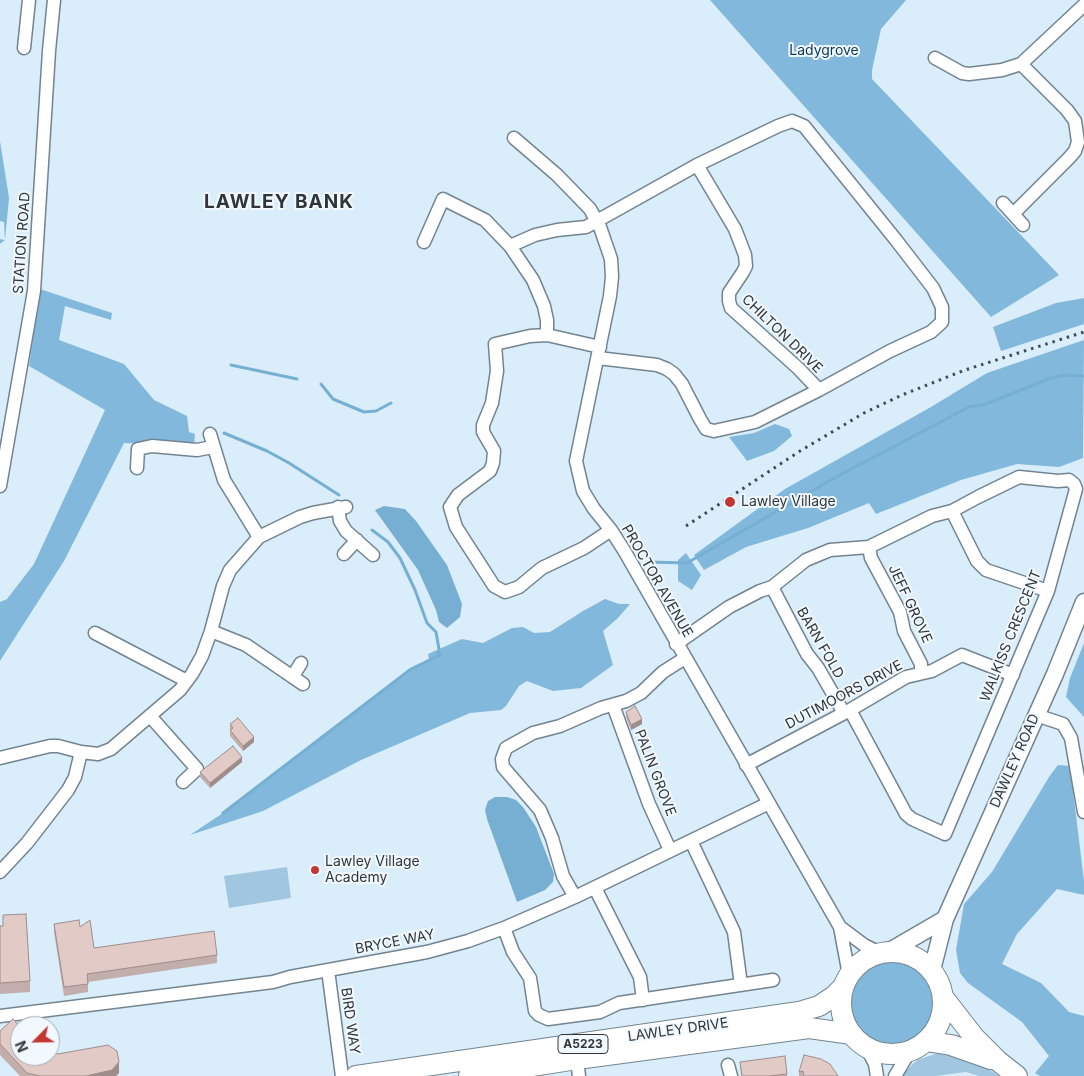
<!DOCTYPE html>
<html>
<head>
<meta charset="utf-8">
<style>
  body { margin:0 }
  #map { position:relative; width:1084px; height:1076px; overflow:hidden; background:#daedfa; font-family:Inter,sans-serif }
  canvas { display:block }
  .north { position:absolute; left:10px; top:1016px; width:50px; height:50px; box-sizing:border-box; background:#f1f9fe; border:1px solid #a3abb0; border-radius:50%; rotate:247deg; font-size:14px; font-weight:700; line-height:20px; text-align:center; color:#2e363b }
  .north::after { content:''; display:block; margin:auto; width:18px; height:22px; background:#c43631; clip-path:polygon(50% 0,100% 100%,50% 72%,0 100%) }
</style>
</head>
<body>
<div id="map">
<canvas width="1084" height="1076"></canvas>
<div class="north">N</div>
</div>
<script>
const ctx = document.querySelector('canvas').getContext('2d');
ctx.lineJoin = 'round';
function paint(path, color) { ctx.fillStyle = color; ctx.fill(path, 'evenodd'); }
const toPath = rows => new Path2D(rows.map(r => 'M' + r).join(''));
function stroke(path, color, width, dash) { ctx.strokeStyle = color; ctx.lineWidth = width; ctx.lineCap = dash ? 'butt' : 'round'; ctx.setLineDash(dash || []); ctx.stroke(path); }
function label(font, color, halo, rows, align = 'center') {
  ctx.font = font + ' Inter,sans-serif'; ctx.lineWidth = 4; ctx.setLineDash([]); ctx.textBaseline = 'middle'; ctx.strokeStyle = halo; ctx.fillStyle = color; for (const [text, x, y, turn = 0] of rows) {
    ctx.save(); ctx.translate(x, y); ctx.rotate((+turn || 0) * Math.PI / 180); ctx.textAlign = isNaN(turn) ? turn : align; if (halo) ctx.strokeText(text, 0, 0); ctx.fillText(text, 0, 0); ctx.restore();
  }
}
paint(toPath([
  [287,867,291,898,229,908,224,876],
  [938,1053,946,1053,972,1058,999,1076,979,1076,966,1072,936,1076,901,1076,917,1060]
]), '#a1c7e0');
paint(toPath([
  [710,0,906,0,881,29,872,70,872,79,1059,275,991,317],
  [0,141,9,198,5,240,0,244,0,239,5,240,4,222,0,221],
  [40,289,112,313,111,320,65,306,59,340,124,364,154,400,187,416,189,432,195,434,194,445,124,443,64,561,0,661,0,602,7,599,34,564,105,410,29,366],
  [1084,298,1084,324,1001,351,993,327,1056,303],
  [1084,340,1083,458,1059,467,1017,464,961,480,876,514,869,503,808,528,746,547,704,570,694,555,785,489,931,407,987,373],
  [775,424,789,429,792,436,774,451,747,461,729,437,754,433],
  [686,553,701,575,692,590,678,581,678,560],
  [605,599,619,604,630,604,618,618,603,631,613,665,581,688,553,691,527,681,519,686,506,706,501,710,470,713,361,760,263,811,190,835,223,813,411,669,429,659,428,654,462,639,483,643,512,628,523,627,534,633,550,632,583,611],
  [1084,643,1084,717,1066,697,1070,678],
  [1058,765,1070,766,1084,881,1084,895,1057,889,1017,934,1002,964,1041,983,1069,1012,1084,1016,1084,1076,1040,1076,1035,1073,1049,1056,1022,1022,968,983,960,973,956,950,964,904,992,872,1049,777],
  '850 1003a42 42 0 1 1 84 0a42 42 0 1 1-84 0Z'
]), '#81b8dc');
paint(toPath([
  [384,506,405,509,416,521,447,565,462,604,460,617,447,628,439,622,436,610,418,570,375,510],
  [495,797,507,797,516,800,523,807,536,827,554,874,553,882,545,890,517,902,487,819,485,810,488,801]
]), '#77afd2');
stroke(toPath([
  [231,365,297,379],
  [321,384,333,399,364,412,376,411,391,403],
  [224,433,267,451,289,463,339,495],
  [648,562,687,563,838,476,969,407,986,404,1051,378,1065,375,1084,376],
  [223,813,411,669,440,655,436,632,427,623,415,590,400,558,388,542,372,530]
]), '#77afd2', 3);
const minor = toPath([
  [24,48,29,0],
  [935,58,962,73,969,74,1002,70,1021,64,1084,5],
  [514,138,557,175,590,209,600,227,611,259,612,277,610,296,576,461,583,491,594,509,611,530,625,552,840,927,849,975],
  [697,165,735,229,745,255,746,266,743,272,729,293,729,301,731,308,798,368,819,390],
  [1003,203,1023,225],
  [1013,214,1069,158,1075,151,1078,142,1075,121,1067,110,1021,64],
  [424,242,443,199,485,220,510,246,533,280,544,306,547,320,547,335],
  [510,246,535,235,557,230,586,227,697,165,778,126,792,121,804,126,896,240,933,288,942,307,942,322,931,332,890,351,819,390,755,422,714,431,706,429,700,419,682,384,674,374,667,369,657,365,598,358],
  [600,347,547,335,530,336,495,344,497,371,492,403,483,425,483,432,494,451,493,463,490,471,458,495,450,507,456,527,494,586,505,592,519,587,542,568,584,548,611,530],
  [210,434,224,480,259,537],
  [137,468,138,449,152,446,197,450,213,447],
  [0,486,34,291,49,51,54,0],
  [338,507,340,521,346,531,373,555],
  [952,511,977,561,986,570,1048,591],
  [869,547,871,558,900,612,904,631,921,664,921,673],
  [344,554,357,540],
  [772,587,807,654,818,668,844,713],
  [211,631,246,645,303,684],
  [95,633,187,681],
  [676,644,729,607,760,591,772,587,806,560,830,550,869,547,932,516,952,511,978,497,1019,477,1058,481,1069,480,1074,484,1076,489,1048,591,945,834,912,819,906,814,850,710],
  [293,676,301,663],
  [613,705,649,804,670,850],
  [1036,715,1063,724,1071,738,1084,812],
  [150,716,197,769,183,782],
  [0,758,50,746,58,746,81,752,98,754,111,749,180,690,192,674,202,656,211,631,223,586,230,570,259,537,300,517,313,513,346,507],
  [746,765,850,710,906,677,932,671,962,655,1013,675],
  [691,841,734,932,741,985],
  [0,872,27,843,68,790,75,777,81,752],
  [595,888,640,977,643,1000],
  [575,897,563,876,552,838,540,810,503,767,502,759,506,748,533,733,560,726,601,708,626,701,641,693,663,672,685,658],
  [840,927,864,945,880,953],
  [504,928,513,952,530,978,535,1011,539,1015,548,1019,600,1012,619,1003,773,980],
  [328,970,342,1076],
  [0,1016,273,982,290,977,427,952,468,941,504,928,575,897,769,803],
  [865,1045,875,1064,877,1076],
  [576,1052,579,1076],
  [728,1065,731,1076],
  [895,1076,910,1051]
]);
const tertiary = toPath([
  [890,951,945,919],
  [932,970,945,919,1055,674,1084,602]
]);
const primary = toPath([
  '841 1003a51 51 0 1 1 102 0a51 51 0 1 1-102 0Z',
  [943,997,974,1037,998,1061,1017,1076],
  [926,1041,951,1045,991,1059],
  [356,1076,799,1012,819,1006,834,996,844,986],
  [469,1076,577,1059,809,1028,852,1034]
]);
stroke(minor, '#72848f', 15);
stroke(tertiary, '#72848f', 19);
stroke(primary, '#72848f', 22);
stroke(minor, '#fff', 12);
stroke(tertiary, '#fff', 16);
stroke(primary, '#fff', 20);
stroke(toPath([
  [686,526,800,451,864,413,902,395,965,370,1084,332]
]), '#424b51', 3, [2.5, 5]);
paint(toPath([
  [626,712,642,724,631,730,626,717],
  [230,724,254,742,243,751,230,736],
  [242,762,210,788,200,777,200,772],
  [3,915,30,981,30,992,0,994,0,926,3,926],
  [54,924,80,927,94,948,217,955,217,963,88,982,88,992,64,996,54,932],
  [0,1031,20,1056,119,1073,116,1076,20,1076,0,1055],
  [804,1055,838,1076,799,1076,799,1072],
  [740,1062,787,1074,787,1076,741,1076]
]), '#c2aeab');
paint(toPath([
  [642,719,642,724,631,730,631,725],
  [254,737,254,742,243,751,243,746],
  [242,757,242,762,210,788,210,783],
  [119,1062,119,1073,116,1076,86,1076]
]), '#9e8d8b');
const building = toPath([
  [635,706,642,719,631,725,626,712,635,706],
  [238,718,254,737,243,746,230,730,233,728,230,724,238,718],
  [233,746,242,757,210,783,200,772,233,746],
  [26,914,30,981,0,983,0,926,3,926,3,915,26,914],
  [79,920,80,927,90,920,94,948,214,931,217,955,87,974,88,984,64,987,54,924,79,920],
  [13,1019,20,1027,20,1056,50,1056,50,1052,58,1054,108,1045,117,1051,119,1062,112,1070,86,1076,40,1076,27,1073,0,1044,0,1031,13,1019],
  [804,1055,821,1059,830,1064,838,1076,804,1076,803,1071,799,1072,804,1055],
  [785,1056,787,1074,769,1076,742,1076,740,1062,785,1056]
]);
paint(building, '#e2cac7');
stroke(building, '#9e8d8b', 1);
for (const [x, y, r, color] of [
  [730,502,6,"#c43631"],
  [315,870,5,"#c43631"]
]) { const dot = new Path2D(); dot.arc(x, y, r, 0, 2 * Math.PI); ctx.fillStyle = color; ctx.fill(dot); stroke(dot, '#f1f9fe', 2); }
for (const [x, y, w] of [
  [583,1044,50]
]) { const box = new Path2D(); box.roundRect(x - w / 2, y - 9.5, w, 19, 4); ctx.fillStyle = '#f1f9fe'; ctx.fill(box); stroke(box, '#2e363b', 1); }
label('bold 12px', '#2e363b', null, [
  ["A5223",583,1044]
]);
label('14px', '#0a3952', '#f1f9fe', [
  ["Ladygrove",824,51]
]);
label('14px', '#2e363b', '#f1f9fe', [
  ["STATION ROAD",22,243,-86],
  ["CHILTON DRIVE",782,334,44],
  ["PROCTOR AVENUE",657,581,60],
  ["JEFF GROVE",910,604,65],
  ["WALKISS CRESCENT",1011,636,-68],
  ["BARN FOLD",820,643,60],
  ["DUTIMOORS DRIVE",844,695,-28],
  ["DAWLEY ROAD",1015,761,-66],
  ["PALIN GROVE",655,773,69],
  ["BRYCE WAY",395,942,-11],
  ["BIRD WAY",350,1021,82],
  ["LAWLEY DRIVE",678,1030,-8]
]);
label('14px', '#2e363b', '#f1f9fe', [
  ["Lawley Village",741,502],
  ["Lawley Village",325,862],
  ["Academy",325,878]
], 'left');
ctx.letterSpacing = '1px';
label('bold 19px', '#2e363b', '#f1f9fe', [
  ["LAWLEY BANK",279,202]
]);
ctx.letterSpacing = '0px';
</script>
</body>
</html>
